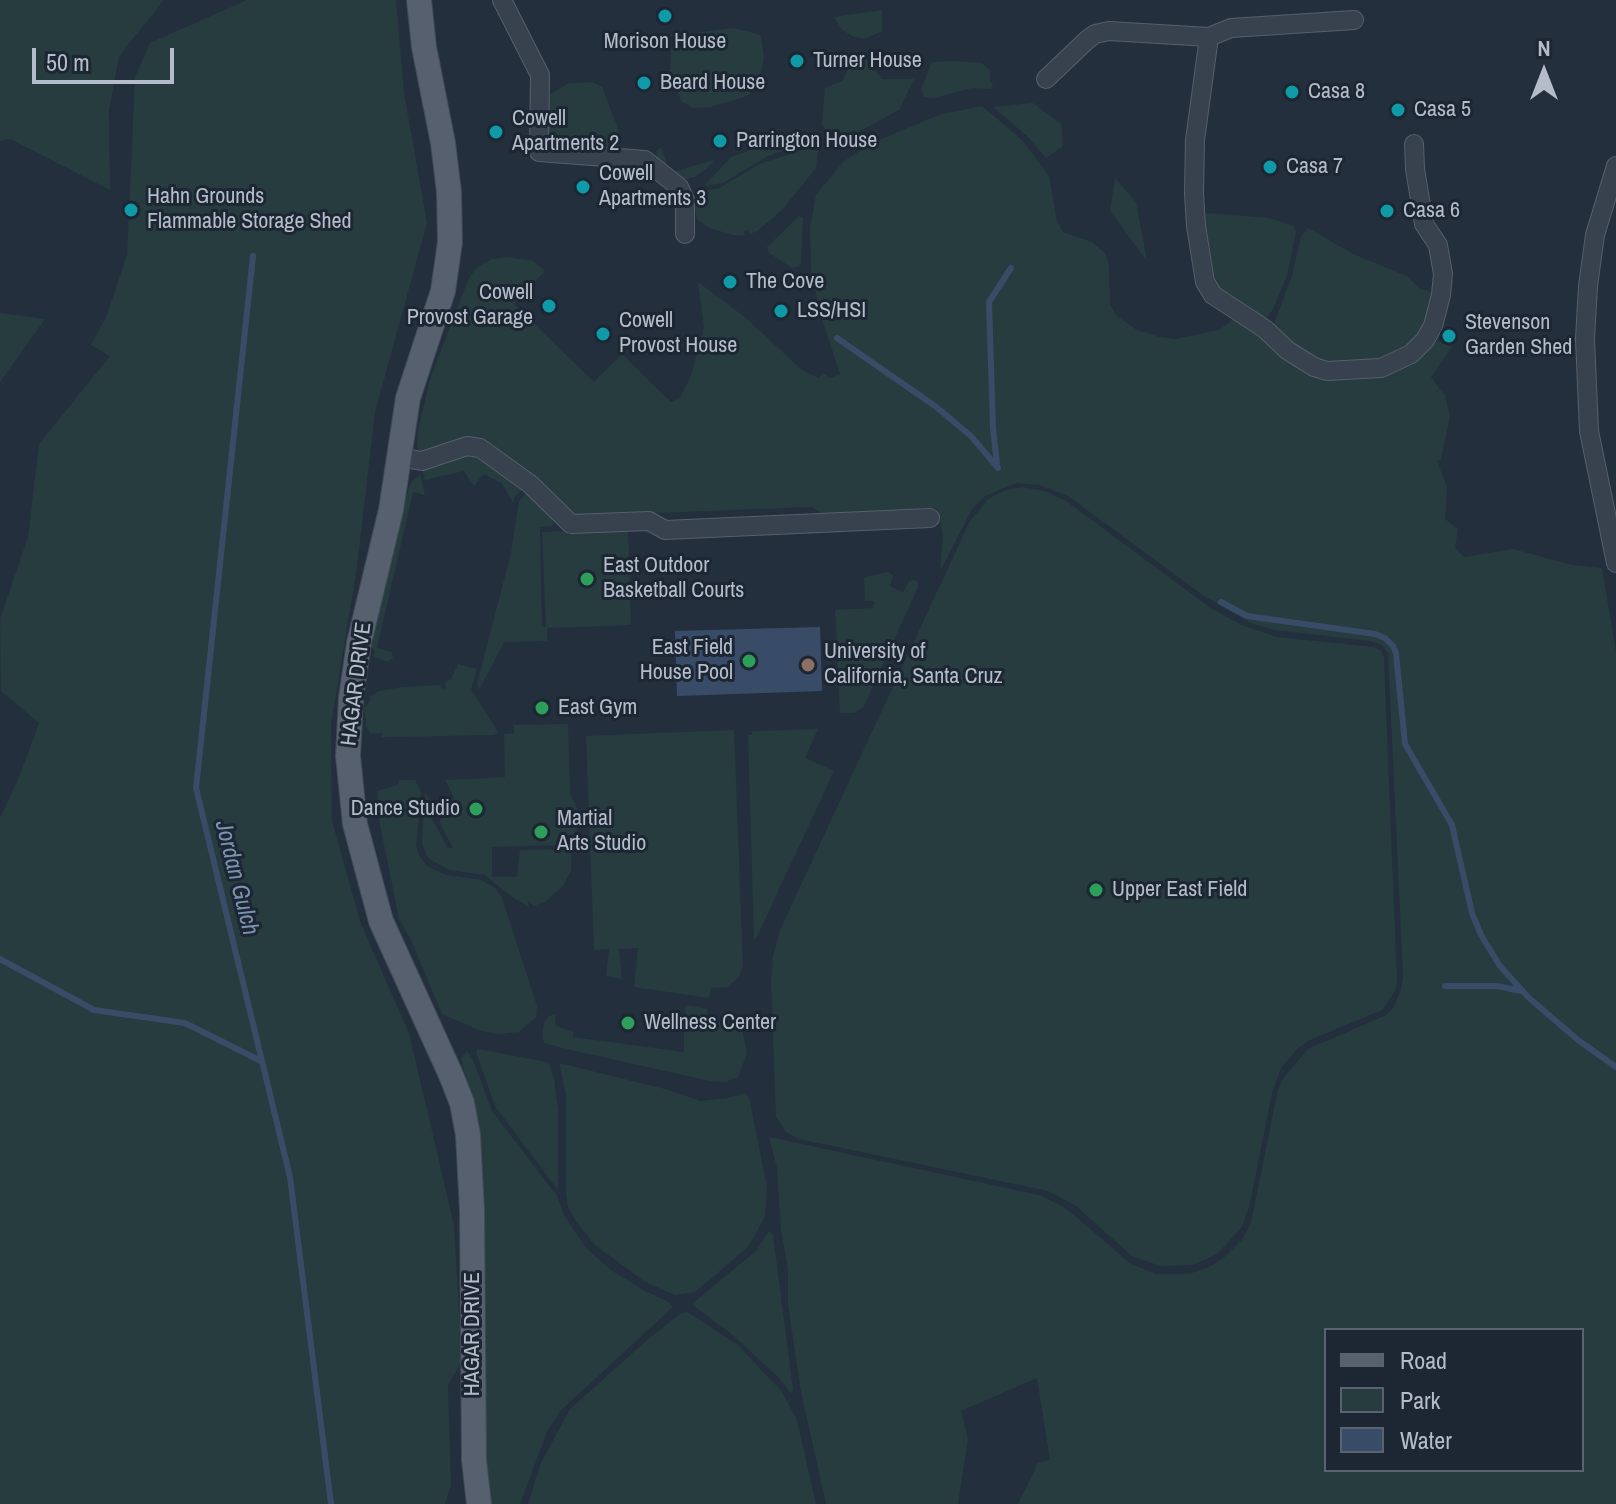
<!DOCTYPE html>
<html>
<head>
<meta charset="utf-8">
<style>
  body { margin:0 }
  #map { position:relative; width:1616px; height:1504px; overflow:hidden; background:#242f3e; font-family:"Archivo Narrow",sans-serif }
  canvas { display:block }
  .legend { position:absolute; left:1324px; top:1328px; width:260px; height:144px; box-sizing:border-box; background:#1d2633; border:2px solid #59626f; margin:0; padding:10px 14px; list-style:none; font-size:24px; color:#b4bcc9 }
  .legend li { display:flex; align-items:center; gap:16px; height:40px }
  .legend b { width:40px; border:2px solid #59626f }
  .north { position:absolute; left:1504px; top:32px; width:80px; height:80px; -webkit-text-stroke:6px #1d2633; paint-order:stroke; rotate:0deg; font-size:22px; font-weight:700; line-height:32px; text-align:center; color:#b4bcc9 }
  .north::after { content:''; display:block; margin:auto; width:28px; height:36px; background:#b4bcc9; clip-path:polygon(50% 0,100% 100%,50% 72%,0 100%) }
  .scale { position:absolute; left:32px; top:48px; width:142px; height:36px; box-sizing:border-box; border:4px solid #b4bcc9; border-top:0; padding-left:10px; font-size:24px; line-height:28px; white-space:nowrap; color:#b4bcc9; -webkit-text-stroke:6px #1d2633; paint-order:stroke }
</style>
</head>
<body>
<div id="map">
<canvas width="1616" height="1504"></canvas>
<ul class="legend">
<li><b style="height:10px;background:#56606e"></b>Road</li>
<li><b style="height:22px;background:#263c3f"></b>Park</li>
<li><b style="height:22px;background:#394c67"></b>Water</li>
</ul>
<div class="north">N</div>
<div class="scale">50 m</div>
</div>
<script>
const ctx = document.querySelector('canvas').getContext('2d');
ctx.lineJoin = 'round';
function paint(path, color) { ctx.fillStyle = color; ctx.fill(path, 'evenodd'); }
const toPath = rows => new Path2D(rows.map(r => 'M' + r).join(''));
function stroke(path, color, width, dash) { ctx.strokeStyle = color; ctx.lineWidth = width; ctx.lineCap = dash ? 'butt' : 'round'; ctx.setLineDash(dash || []); ctx.stroke(path); }
function label(font, color, halo, rows, align = 'center') {
  ctx.font = font + ' "Archivo Narrow",sans-serif'; ctx.lineWidth = 6; ctx.setLineDash([]); ctx.textBaseline = 'middle'; ctx.strokeStyle = halo; ctx.fillStyle = color; for (const [text, x, y, turn = 0] of rows) {
    ctx.save(); ctx.translate(x, y); ctx.rotate((+turn || 0) * Math.PI / 180); ctx.textAlign = isNaN(turn) ? turn : align; if (halo) ctx.strokeText(text, 0, 0); ctx.fillText(text, 0, 0); ctx.restore();
  }
}
paint(toPath([
  [0,0,164,0,119,56,109,111,110,190,10,139,0,141],
  [247,0,396,0,404,93,427,223,375,412,357,567,331,724,332,821,361,924,409,1033,454,1225,462,1361,448,1385,451,1485,445,1504,0,1504,0,818,20,775,39,723,1,691,0,619,28,537,39,444,110,356,91,345,107,315,127,255,135,77,150,43],
  [882,10,882,31,865,39,854,37,842,30,834,17],
  [734,28,761,35,764,59,758,82,750,94,741,98,710,107,693,108,681,101,670,72,671,49,678,41,700,32],
  [857,52,866,55,869,64,882,79,914,79,899,110,856,133,855,130,848,134,848,138,836,140,830,138,822,125,825,88,842,81],
  [954,61,982,63,990,70,990,81,993,85,991,89,972,88,934,98,924,97,921,89,932,62],
  [592,82,602,87,619,131,613,147,592,151,566,145,549,134,545,112,549,95,569,83],
  [1033,103,1061,124,1063,146,1046,158,1027,136,993,107],
  [982,106,1022,140,1049,176,1057,222,1063,232,1092,242,1105,253,1109,264,1110,305,1117,316,1137,330,1160,337,1175,339,1219,330,1234,319,1342,376,1435,340,1452,347,1431,377,1445,396,1450,416,1441,459,1437,461,1447,487,1445,519,1458,529,1455,548,1464,557,1513,549,1572,565,1602,568,1616,652,1616,1504,1018,1504,1038,1463,1050,1460,1037,1378,961,1411,968,1439,958,1504,826,1504,801,1392,788,1305,788,1269,781,1230,777,1168,769,1137,1039,1195,1067,1209,1131,1264,1156,1274,1189,1274,1211,1266,1226,1256,1242,1240,1251,1223,1278,1089,1284,1077,1308,1049,1386,1015,1393,1008,1401,990,1403,976,1388,653,1382,645,1370,641,1274,630,1251,623,1204,596,1068,496,1040,485,1016,483,985,496,972,509,942,568,940,568,943,536,937,508,913,509,907,513,827,516,811,507,578,516,491,444,469,439,425,454,419,451,417,445,418,430,430,379,468,280,477,267,492,259,507,257,533,261,545,271,514,304,594,382,622,354,671,402,680,397,691,376,704,327,698,282,746,318,802,370,819,378,823,373,830,378,840,374,822,319,811,272,810,229,816,195,844,161,874,142,942,114],
  [1326,1330,1582,1330,1582,1470,1326,1470],
  [775,142,776,149,788,149,766,157,723,183,704,186,731,157],
  [661,147,670,173,713,160,712,164,695,177,682,180,674,178,658,161,656,152],
  [812,147,818,150,816,168,783,209,757,231,750,234,748,230,743,231,745,235,733,235,709,228,697,219,694,202,699,191,718,189,759,164],
  [1115,178,1136,202,1147,261,1110,211],
  [1206,213,1269,218,1294,226,1296,232,1287,276,1272,311,1266,319,1216,288,1203,217],
  [799,216,803,218,801,262,800,266,792,268,769,253,767,247],
  [1308,228,1353,254,1407,276,1419,288,1436,294,1424,331,1400,356,1344,367,1305,356,1273,326,1292,276,1301,237],
  [0,313,45,319,0,382],
  [471,452,524,487,514,498,513,503,502,483,483,474,474,486,464,471,425,480,422,469],
  [420,475,425,495,413,492,377,648,391,652,393,658,387,662,373,656,375,652,371,646,409,487,411,482],
  [1022,487,1045,491,1066,501,1212,609,1242,625,1277,637,1374,647,1381,651,1384,658,1397,981,1395,991,1382,1010,1310,1040,1298,1048,1281,1068,1272,1093,1250,1203,1242,1227,1217,1254,1193,1265,1160,1266,1132,1256,1076,1206,1048,1191,799,1139,786,1132,776,1117,771,980,773,956,780,930,969,523,988,499,1006,490],
  [527,493,552,516,553,526,540,527,542,627,546,627,542,532,628,529,631,625,547,628,547,641,504,642,479,690,477,684,511,553,519,501],
  [889,572,893,576,890,586,903,592,909,581,913,580,917,581,918,587,863,708,854,713,840,713,835,610,873,608,874,601,865,601,864,577],
  [458,664,477,669,471,689,498,732,494,735,396,737,382,737,382,733,371,734,367,728,364,709,371,700,369,697,379,691,402,687,441,685,442,689,446,688,445,683,451,679],
  [568,724,570,793,582,819,568,845,492,847,492,877,517,877,520,850,572,849,571,870,563,886,545,902,534,906,527,900,529,906,513,898,485,875,449,870,428,858,422,843,425,793,433,803,428,812,448,848,453,848,439,822,454,797,445,780,505,777,504,734,514,733,514,725],
  [818,729,805,758,834,771,756,939,754,939,748,735,752,735,752,731],
  [734,730,743,965,739,977,728,987,711,988,709,998,634,987,638,948,619,949,622,979,606,976,609,949,594,950,586,736],
  [399,780,415,780,419,787,421,794,416,845,419,855,427,866,446,875,481,880,495,888,502,898,537,1006,536,1017,519,1032,499,1034,481,1031,442,1014,410,938,399,919,380,825,377,791,398,785],
  [685,1005,708,1009,706,1020,734,1024,742,1029,747,1054,738,1077,725,1082,710,1081,558,1047,545,1043,542,1038,544,1022,549,1016,555,1015,556,1026,573,1032,573,1037,684,1052,684,1031,687,1029],
  [478,1049,547,1062,550,1066,554,1079,558,1110,558,1190,495,1106,476,1052],
  [467,1051,473,1060,492,1111,557,1196,564,1215,585,1247,611,1270,643,1290,667,1301,673,1307,560,1411,547,1432,520,1504,491,1504,487,1477,481,1148,478,1118,461,1059],
  [559,1063,669,1090,700,1101,728,1098,745,1093,749,1097,767,1187,765,1217,748,1247,695,1292,675,1295,645,1282,595,1245,575,1220,568,1207,566,1193,566,1094],
  [769,1231,773,1235,793,1390,791,1393,777,1376,729,1332,694,1306,693,1303,756,1251],
  [687,1312,738,1345,782,1392,797,1420,816,1504,528,1504,541,1463,570,1409,646,1341,681,1313]
]), '#263c3f');
paint(toPath([
  [820,627,822,691,677,696,675,631]
]), '#394c67');
stroke(toPath([
  [253,256,196,788,290,1177,331,1504],
  [837,338,935,406,971,436,998,468],
  [997,464,993,428,989,302,1011,268],
  [1221,602,1247,616,1375,634,1385,638,1393,646,1396,653,1405,744,1452,825,1472,913,1481,935,1500,966,1528,997,1578,1040,1616,1067],
  [0,959,94,1010,185,1023,261,1061],
  [1445,986,1497,986,1521,991]
]), '#394c67', 6);
const minor = toPath([
  [502,0,540,75,539,152,645,160,679,187,685,200,685,234],
  [1209,37,1195,140,1194,193,1196,226,1205,282,1213,295,1265,329,1287,350,1314,367,1327,371,1381,368,1411,354,1425,340,1433,326,1441,295,1443,274,1438,245,1424,224,1415,169,1414,144],
  [1046,79,1087,40,1095,34,1109,31,1209,37,1231,28,1354,20],
  [1616,166,1595,235,1588,286,1585,339,1589,431,1616,563],
  [399,457,422,461,467,446,480,448,530,484,571,524,649,521,665,530,930,518]
]);
const major = toPath([
  [419,0,424,47,443,143,449,192,450,242,443,291,408,398,391,510,359,643,351,698,348,756,355,824,381,921,451,1075,462,1103,468,1135,472,1210,474,1460,479,1504]
]);
stroke(minor, '#565f6c', 20);
stroke(major, '#414a57', 26);
stroke(minor, '#38414e', 18);
stroke(major, '#56606e', 24);
for (const [x, y, r, color] of [
  [665,16,8,"#0f9aa8"],
  [797,61,8,"#0f9aa8"],
  [644,83,8,"#0f9aa8"],
  [1292,92,8,"#0f9aa8"],
  [1398,110,8,"#0f9aa8"],
  [496,132,8,"#0f9aa8"],
  [720,141,8,"#0f9aa8"],
  [1270,167,8,"#0f9aa8"],
  [583,187,8,"#0f9aa8"],
  [131,210,8,"#0f9aa8"],
  [1387,211,8,"#0f9aa8"],
  [730,282,8,"#0f9aa8"],
  [549,306,8,"#0f9aa8"],
  [781,311,8,"#0f9aa8"],
  [603,334,8,"#0f9aa8"],
  [1449,336,8,"#0f9aa8"],
  [587,579,8,"#2e9e5b"],
  [749,661,8,"#2e9e5b"],
  [808,665,8,"#8d6e63"],
  [542,708,8,"#2e9e5b"],
  [476,809,8,"#2e9e5b"],
  [541,832,8,"#2e9e5b"],
  [1096,890,8,"#2e9e5b"],
  [628,1023,8,"#2e9e5b"]
]) { const dot = new Path2D(); dot.arc(x, y, r, 0, 2 * Math.PI); ctx.fillStyle = color; ctx.fill(dot); stroke(dot, '#1d2633', 3); }
label('22px', '#b4bcc9', '#1d2633', [
  ["Morison House",665,42,"center"],
  ["Turner House",813,61],
  ["Beard House",660,83],
  ["Casa 8",1308,92],
  ["Casa 5",1414,110],
  ["Cowell",512,119],
  ["Apartments 2",512,144],
  ["Parrington House",736,141],
  ["Casa 7",1286,167],
  ["Cowell",599,174],
  ["Apartments 3",599,199],
  ["Hahn Grounds",147,197],
  ["Flammable Storage Shed",147,222],
  ["Casa 6",1403,211],
  ["The Cove",746,282],
  ["Cowell",533,293,"right"],
  ["Provost Garage",533,318,"right"],
  ["LSS/HSI",797,311],
  ["Cowell",619,321],
  ["Provost House",619,346],
  ["Stevenson",1465,323],
  ["Garden Shed",1465,348],
  ["East Outdoor",603,566],
  ["Basketball Courts",603,591],
  ["East Field",733,648,"right"],
  ["House Pool",733,673,"right"],
  ["University of",824,652],
  ["California, Santa Cruz",824,677],
  ["East Gym",558,708],
  ["Dance Studio",460,809,"right"],
  ["Martial",557,819],
  ["Arts Studio",557,844],
  ["Upper East Field",1112,890],
  ["Wellness Center",644,1023]
], 'left');
label('22px', '#b4bcc9', '#1d2633', [
  ["HAGAR DRIVE",357,684,-83],
  ["HAGAR DRIVE",473,1334,-90]
]);
label('italic 24px', '#7c92b1', '#1d2633', [
  ["Jordan Gulch",236,878,76]
]);
</script>
</body>
</html>
